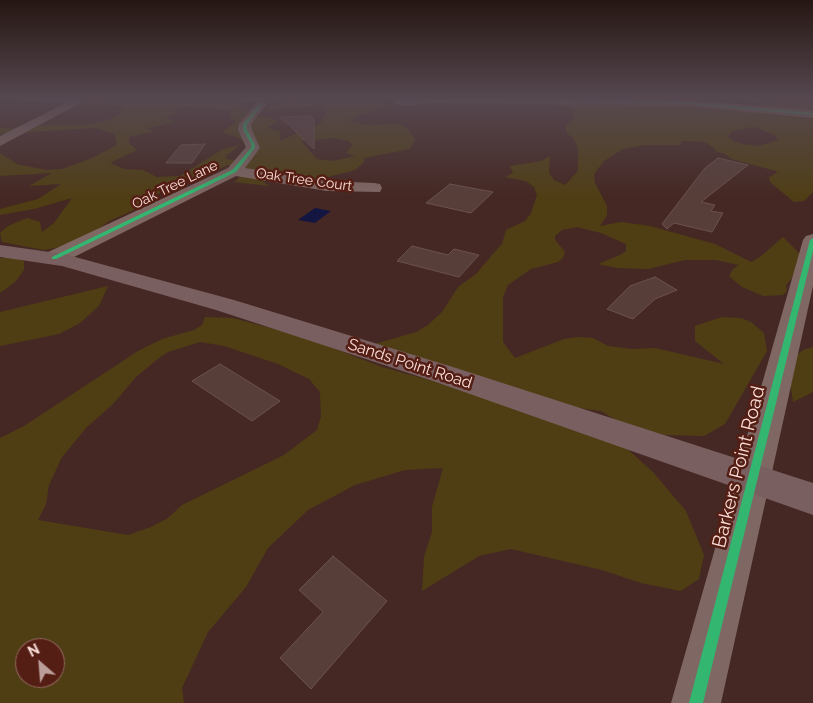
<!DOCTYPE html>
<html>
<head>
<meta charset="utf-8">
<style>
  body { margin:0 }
  #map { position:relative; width:813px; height:703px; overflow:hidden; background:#452823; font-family:Raleway,sans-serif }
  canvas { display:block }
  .north { position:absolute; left:15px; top:638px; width:50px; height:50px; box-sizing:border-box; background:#541e14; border:1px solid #976b62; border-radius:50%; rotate:333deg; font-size:14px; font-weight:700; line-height:20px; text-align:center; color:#fbded8 }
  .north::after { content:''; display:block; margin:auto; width:18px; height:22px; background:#bb9e99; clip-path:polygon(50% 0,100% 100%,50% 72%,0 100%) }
</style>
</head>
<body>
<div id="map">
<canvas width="813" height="703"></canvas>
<div class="north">N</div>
</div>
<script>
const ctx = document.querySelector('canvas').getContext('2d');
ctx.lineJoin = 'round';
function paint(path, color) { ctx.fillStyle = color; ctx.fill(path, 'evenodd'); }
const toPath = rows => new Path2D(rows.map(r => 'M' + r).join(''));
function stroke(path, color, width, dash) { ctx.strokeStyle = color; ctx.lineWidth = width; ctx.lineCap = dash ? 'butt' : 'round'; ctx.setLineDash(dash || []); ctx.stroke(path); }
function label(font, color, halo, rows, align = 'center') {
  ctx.font = font + ' Raleway,sans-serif'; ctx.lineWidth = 5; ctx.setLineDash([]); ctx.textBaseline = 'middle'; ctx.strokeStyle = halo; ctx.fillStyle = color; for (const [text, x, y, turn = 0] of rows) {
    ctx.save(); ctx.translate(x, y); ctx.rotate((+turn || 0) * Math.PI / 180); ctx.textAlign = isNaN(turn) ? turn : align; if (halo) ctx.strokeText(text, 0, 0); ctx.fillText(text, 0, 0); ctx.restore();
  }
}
paint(toPath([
  [119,98,292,98,293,101,308,98,380,98,383,104,389,106,360,115,350,121,365,125,399,124,407,128,415,139,410,149,364,158,364,162,355,170,324,178,261,180,269,186,234,182,239,178,240,174,233,166,228,165,205,175,171,185,134,210,109,221,91,235,60,247,44,250,2,242,0,233,8,226,27,218,40,222,42,232,54,223,72,198,34,209,0,215,0,209,38,199,61,184,29,186,52,173,0,176,0,153,17,164,46,170,62,169,92,158,117,145,115,134,96,128,0,134,0,127,12,129,45,125,83,125,106,121,122,113,120,106,69,104],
  [276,99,280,104,264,110,324,105,326,112,321,123,279,141,281,136,279,131,267,128,279,121,264,116,256,117,246,111,252,110,241,107,241,103],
  [184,106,232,111,229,115,236,122,222,132,243,140,248,148,236,160,226,159,226,156,240,145,223,149,180,176,157,177,143,170,124,169,110,163,137,150,129,143,129,137,156,131,145,129,176,122,166,117,182,113,170,110],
  [332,138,349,141,352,145,346,153,355,156,332,161,317,159,301,141],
  [535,98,640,98,788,110,760,105,745,98,813,103,813,192,804,201,794,202,770,182,769,177,777,173,776,171,732,159,725,154,715,151,714,148,705,142,684,141,681,141,681,145,645,145,623,149,604,161,594,174,595,183,607,206,607,215,600,226,621,222,650,226,715,244,751,262,760,257,783,237,799,253,799,263,797,272,786,285,787,291,783,295,763,296,742,287,729,276,733,269,739,265,716,260,685,260,648,269,617,268,598,264,620,255,626,251,626,244,601,233,577,227,562,230,555,236,555,240,565,252,563,258,558,262,531,269,508,285,503,297,503,342,515,358,564,339,578,337,593,338,608,346,632,349,655,348,724,364,695,341,695,326,722,317,741,318,751,322,764,333,767,351,725,424,704,436,665,435,624,425,601,411,572,407,375,344,416,332,428,325,442,312,458,287,476,274,492,255,502,244,506,230,525,221,531,213,537,195,534,187,526,181,505,177,513,173,510,166,541,161,550,156,549,173,554,180,565,185,578,171,578,148,574,139,566,132,566,125,573,120,573,114,570,109,562,106],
  [754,127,775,135,778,140,759,146,743,144,733,141,728,136,733,131],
  [0,258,15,258,24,261,24,270,15,282,0,293],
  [108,286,99,306,80,323,59,334,0,346,0,312],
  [205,317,233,318,304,337,382,367,487,396,625,447,653,472,686,511,704,555,699,579,681,591,641,583,602,570,511,549,479,556,422,591,424,557,432,532,432,507,443,468,405,470,355,485,308,510,268,548,246,587,208,632,182,688,184,703,0,703,0,438,24,426,138,351,162,339,194,330,202,325],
  [200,342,224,346,278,364,309,379,320,392,321,416,317,430,284,455,182,505,168,518,151,527,128,535,38,520,46,504,49,485,62,457,86,428,113,404,136,377,159,358,168,352],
  [25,648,55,648,55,678,25,678],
  [813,347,813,392,793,402,789,373,794,358,803,350]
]), '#4f3e14');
paint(toPath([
  [315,208,331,211,315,223,298,220]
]), '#141642');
const building = toPath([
  [310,116,310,118,314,118,314,149,280,117,310,116],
  [205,144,192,163,166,163,181,145,205,144],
  [718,158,748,165,701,202,715,205,711,211,723,213,712,232,674,223,667,229,662,224,705,168,718,158],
  [450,184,493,192,471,213,426,203,450,184],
  [412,246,448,255,454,249,479,255,459,277,397,261,412,246],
  [655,277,677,290,655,299,633,319,607,309,630,286,655,277],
  [220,364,280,401,252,421,192,381,220,364],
  [333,556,387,601,311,689,280,658,323,612,299,590,333,556]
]);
paint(building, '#573e39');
stroke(building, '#6c524d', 1);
paint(toPath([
  [19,98,85,98,86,100,0,146,0,136,66,103,24,101,19,98],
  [393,98,687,100,813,110,813,118,687,106,424,103,410,106,395,104,393,98],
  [261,101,267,104,251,124,252,130,260,148,245,168,327,181,374,183,380,184,382,188,380,192,327,191,236,176,62,263,54,264,46,263,43,258,46,253,228,168,246,147,238,130,239,124,257,102,261,101],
  [813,234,813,286,721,703,671,703,803,240,806,236,813,234]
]), '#7f6763');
paint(toPath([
  [0,245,64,254,234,300,456,368,813,483,813,515,436,382,216,310,62,266,0,257,0,245]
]), '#795f5f');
paint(toPath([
  [421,99,687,102,813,113,813,115,687,104,420,101,421,99],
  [260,103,263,104,247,124,247,130,255,144,255,148,236,172,56,259,52,259,52,257,232,170,251,148,251,144,243,130,243,124,260,103],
  [813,238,813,251,703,703,689,703,810,240,813,238]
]), '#33b770');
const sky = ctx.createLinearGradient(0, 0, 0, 197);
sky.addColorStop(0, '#261613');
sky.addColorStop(0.5, '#564850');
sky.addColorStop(1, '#56485000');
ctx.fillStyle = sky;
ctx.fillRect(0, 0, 813, 197);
label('14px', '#fbded8', '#541e14', [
  ["Oak Tree Court",304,180,8],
  ["Oak Tree Lane",175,185,-26]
]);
label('16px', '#fbded8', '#541e14', [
  ["Sands Point Road",410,364,18]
]);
label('19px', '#fbded8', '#541e14', [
  ["Barkers Point Road",739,467,-76]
]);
</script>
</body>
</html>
